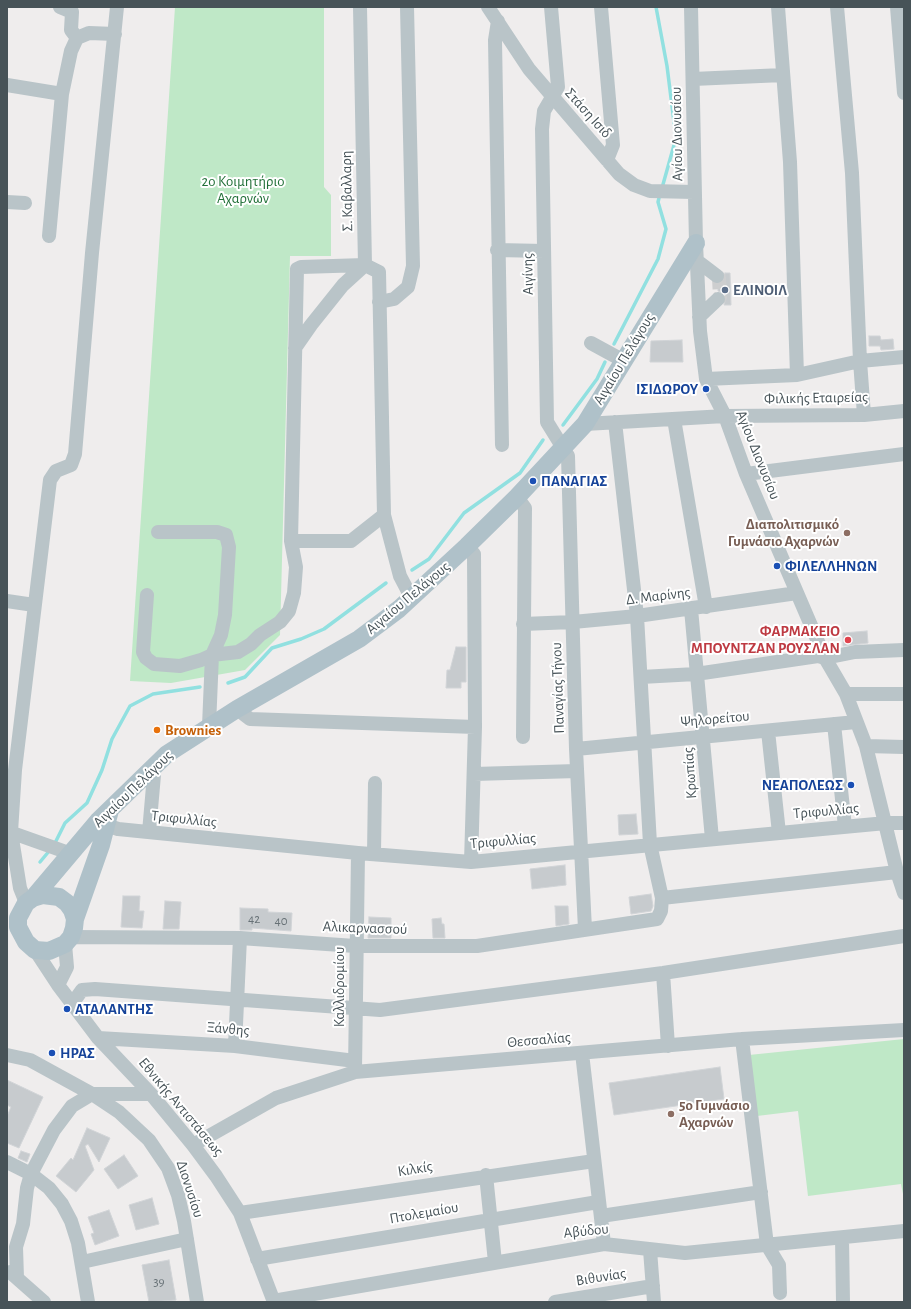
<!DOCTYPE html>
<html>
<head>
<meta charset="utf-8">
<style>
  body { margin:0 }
  #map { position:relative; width:911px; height:1309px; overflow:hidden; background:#efeded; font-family:"Alegreya Sans",sans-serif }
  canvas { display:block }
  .frame { position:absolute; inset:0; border:8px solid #475358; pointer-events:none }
</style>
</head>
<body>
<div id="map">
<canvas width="911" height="1309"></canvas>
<div class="frame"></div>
</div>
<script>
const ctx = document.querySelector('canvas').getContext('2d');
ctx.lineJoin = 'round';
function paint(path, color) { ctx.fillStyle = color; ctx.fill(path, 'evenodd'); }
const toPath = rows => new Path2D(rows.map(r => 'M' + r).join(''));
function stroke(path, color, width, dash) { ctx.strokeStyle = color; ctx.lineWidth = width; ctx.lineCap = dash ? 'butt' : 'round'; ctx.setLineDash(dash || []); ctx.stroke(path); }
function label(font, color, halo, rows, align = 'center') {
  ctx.font = font + ' "Alegreya Sans",sans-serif'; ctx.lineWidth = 4; ctx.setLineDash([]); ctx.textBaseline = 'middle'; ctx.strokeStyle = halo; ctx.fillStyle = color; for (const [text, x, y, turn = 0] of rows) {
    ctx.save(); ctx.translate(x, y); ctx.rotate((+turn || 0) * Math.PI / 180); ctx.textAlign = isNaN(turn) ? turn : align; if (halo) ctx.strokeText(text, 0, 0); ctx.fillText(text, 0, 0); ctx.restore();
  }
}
paint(toPath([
  [175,7,324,7,324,187,331,195,331,256,290,256,280,635,245,670,171,683,130,681],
  [904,1039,904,1199,901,1184,808,1196,798,1111,757,1116,749,1055]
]), '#bfe8c7');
stroke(toPath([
  [656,7,667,66,676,138,662,188],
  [614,344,658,259,666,229,658,202,660,194],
  [563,425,597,379,605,362],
  [412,570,429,559,464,513,520,473,543,440],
  [228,683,245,677,272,648,301,639,324,629,386,583],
  [54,845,65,823,87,803,102,770,112,739,130,706,153,694,200,687],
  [40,862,50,850]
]), '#91e0e0', 3.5);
const building = toPath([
  [725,273,730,273,731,305,724,305,726,297,724,293,718,291,718,284,724,281,725,273],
  [869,336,880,336,881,340,893,339,894,349,881,350,880,346,869,346,869,336],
  [682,340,683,362,650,362,651,341,682,340],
  [867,631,868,643,843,646,843,633,867,631],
  [456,647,466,647,466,682,461,682,461,688,446,688,447,670,450,670,456,647],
  [636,814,638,834,619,835,618,815,636,814],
  [565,865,566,885,532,889,530,869,565,865],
  [651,894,653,906,651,911,631,914,629,897,651,894],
  [123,896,140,896,139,911,144,911,142,928,121,927,123,896],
  [165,901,181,902,179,929,163,929,165,901],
  [555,906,568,906,569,924,556,926,555,906],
  [240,908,268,909,268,912,292,913,291,931,252,928,252,930,240,930,240,908],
  [369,917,391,918,391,938,368,938,369,917],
  [441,918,442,924,444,924,445,938,433,938,432,919,441,918],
  [720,1067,724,1099,614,1115,609,1083,720,1067],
  [7,1080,43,1097,19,1148,7,1143,7,1116,11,1107,7,1105,7,1080],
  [87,1128,110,1138,99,1162,88,1144,85,1146,94,1170,76,1192,56,1176,71,1158,73,1160,87,1128],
  [21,1151,30,1154,27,1162,18,1158,21,1151],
  [124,1155,138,1176,118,1189,104,1169,124,1155],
  [152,1198,159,1224,136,1230,129,1205,152,1198],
  [109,1210,119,1236,95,1245,91,1234,94,1233,88,1217,109,1210],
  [169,1260,176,1300,149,1302,142,1265,169,1260]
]);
paint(building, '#c7cbce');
stroke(building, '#d1d4d7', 1);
stroke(toPath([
  [717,276,719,278,720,297,718,299]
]), '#cdcecf', 14, [14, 7]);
stroke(toPath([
  [60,7,72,12,71,30,77,38],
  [488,7,529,69,619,174,634,185,650,191,694,192],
  [551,7,558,87,544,111,542,129,547,422,568,456,576,749,585,929],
  [601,7,613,145,607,160],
  [691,7,696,243,700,331,706,379,725,416,746,474,825,658,846,694,866,746,897,872,904,893],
  [778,7,790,162,797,375],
  [837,7,852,173,860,361,864,415],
  [897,7,904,93],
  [498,21,495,40,502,445],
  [693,79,783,75],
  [7,85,62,94],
  [7,202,25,203],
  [49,236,62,94,71,51,77,38,89,33,115,34],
  [497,250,544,251],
  [696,260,717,276],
  [365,265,379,272,384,515,351,541,291,541,297,269,301,267,365,265],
  [379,302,394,299,408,287,413,266,407,7],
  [699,317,718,299],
  [591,343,624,361],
  [295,348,311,325,343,285,365,265,360,7],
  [706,379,797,375,860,361,904,357],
  [674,419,706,607],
  [585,424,725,416,864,415,904,411],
  [746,474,904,454],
  [517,497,525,508,523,737],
  [384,515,400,576,411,597],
  [158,532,217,532,226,535,229,547,225,615,221,635,212,655,209,726],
  [467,546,474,554,475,727,471,862],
  [147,595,143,652,146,658,154,664,180,666,201,660,212,655,238,652,251,644,260,635,280,622,289,611,294,593,296,567,291,541],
  [7,601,34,605],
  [691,609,712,839],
  [523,624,573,622,637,616,797,593],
  [641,677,696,674,818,656,825,658,855,652,904,650],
  [846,694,904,694],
  [237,709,250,719,475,727],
  [834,724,845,827],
  [768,731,779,833],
  [866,746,904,747],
  [576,749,856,722],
  [474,774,577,771],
  [106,825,118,829,358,853,471,862,886,823,904,823],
  [7,831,69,853],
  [149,832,154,775,150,771],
  [374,854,375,783],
  [662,898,897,872],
  [26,903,20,888,11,832,15,770,50,480,56,471,71,465,75,454,92,253,117,7],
  [71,937,240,938,355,946,477,946,657,919,661,911,662,898,650,844,637,616,615,422],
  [35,950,58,985,98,1038,151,1094,193,1145,216,1176,240,1213,274,1302],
  [663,973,668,1046],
  [58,985,67,967,65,944],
  [72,1004,82,990,95,989,380,1010,663,973,904,936],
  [98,1038,235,1046,355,1061],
  [742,1039,767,1245,779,1265,780,1293],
  [235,1046,240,938],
  [582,1053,604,1244],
  [7,1055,30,1060,92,1094,119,1112,149,1140,168,1168,178,1195,184,1221,197,1302],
  [355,1070,358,853],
  [193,1145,276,1098,355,1072,742,1039,904,1030],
  [7,1162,31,1174,49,1188,62,1204,71,1221,78,1243,88,1302],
  [486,1175,495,1262],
  [240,1213,594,1161],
  [601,1216,761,1192],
  [842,1238,843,1302],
  [650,1250,654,1302],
  [257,1259,598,1202],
  [82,1262,187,1239],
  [10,1272,44,1302],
  [17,1278,16,1247,23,1224,27,1188,31,1174,54,1130,72,1106,92,1094,151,1094],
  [273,1301,604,1244,685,1253,904,1231],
  [555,1302,653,1286]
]), '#b9c4c8', 14);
stroke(toPath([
  [43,895,59,897,67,903,72,910,75,919,74,928,71,937,65,944,49,951,35,950,26,942,18,927,18,918,26,903,33,898,43,895],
  [33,898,98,821,167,754,237,709,359,639,399,609,467,546,517,497,585,424,696,243],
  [75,919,101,845,110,810]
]), '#afc1c9', 18);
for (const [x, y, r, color] of [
  [725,290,4,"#5c6f8a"],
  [706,389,4,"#1a4fb4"],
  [533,481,4,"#1a4fb4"],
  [847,533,4,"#8d6e63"],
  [777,566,4,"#1a4fb4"],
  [848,640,4,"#e0444e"],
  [157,730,4,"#e8710a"],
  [851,785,4,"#1a4fb4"],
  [67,1009,4,"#1a4fb4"],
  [52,1053,4,"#1a4fb4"],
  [671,1114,4,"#8d6e63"]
]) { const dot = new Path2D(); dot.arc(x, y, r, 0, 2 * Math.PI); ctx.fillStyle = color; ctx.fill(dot); stroke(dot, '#fff', 1.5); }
label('13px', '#677176', null, [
  ["42",254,919],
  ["40",281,921],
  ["39",159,1282]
]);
label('15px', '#475358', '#fff', [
  ["Στάση Ισιδ",588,113,48],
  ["Αγίου Διονυσίου",677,134,-91],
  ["Σ. Καβαλλαρη",347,191,-91],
  ["Αιγίνης",528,274,-91],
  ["Αιγαίου Πελάγους",624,359,-59],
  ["Φιλικής Εταιρείας",816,398,-1],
  ["Αγίου Διονυσίου",758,455,68],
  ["Δ. Μαρίνης",658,596,-7],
  ["Αιγαίου Πελάγους",408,598,-40],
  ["Παναγίας Τήνου",558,688,-92],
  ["Ψηλορείτου",715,719,-5],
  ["Κρωπίας",690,773,-94],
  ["Αιγαίου Πελάγους",133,789,-44],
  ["Τριφυλλίας",826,811,-5],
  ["Τριφυλλίας",184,819,6],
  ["Τριφυλλίας",503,841,-5],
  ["Αλικαρνασσού",365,928,2],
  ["Καλλιδρομίου",339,987,-90],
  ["Ξάνθης",228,1029,5],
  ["Θεσσαλίας",539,1040,-5],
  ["Εθνικής Αντιστάσεως",181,1107,50],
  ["Κιλκίς",415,1169,-9],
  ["Διονυσίου",190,1189,72],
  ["Πτολεμαίου",424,1213,-10],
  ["Αβύδου",586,1231,-6],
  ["Βιθυνίας",601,1277,-9]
]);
label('15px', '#217038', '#fff', [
  ["2ο Κοιμητήριο",243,181],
  ["Αχαρνών",243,198]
]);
label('bold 15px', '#4e5e75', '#fff', [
  ["ΕΛΙΝΟΙΛ",733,290]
], 'left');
label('bold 15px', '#164399', '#fff', [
  ["ΙΣΙΔΩΡΟΥ",698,389,"right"],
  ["ΠΑΝΑΓΙΑΣ",541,481],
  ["ΦΙΛΕΛΛΗΝΩΝ",785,566],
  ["ΝΕΑΠΟΛΕΩΣ",843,785,"right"],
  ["ΑΤΑΛΑΝΤΗΣ",75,1009],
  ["ΗΡΑΣ",60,1053]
], 'left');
label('bold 15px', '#785e54', '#fff', [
  ["Διαπολιτισμικό",839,524],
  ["Γυμνάσιο Αχαρνών",839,541],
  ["5ο Γυμνάσιο",679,1105,"left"],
  ["Αχαρνών",679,1122,"left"]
], 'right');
label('bold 15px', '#be3a42', '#fff', [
  ["ΦΑΡΜΑΚΕΙΟ",840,631],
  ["ΜΠΟΥΝΤΖΑΝ ΡΟΥΣΛΑΝ",840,648]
], 'right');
label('bold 15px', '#c56008', '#fff', [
  ["Brownies",165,730]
], 'left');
</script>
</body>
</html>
